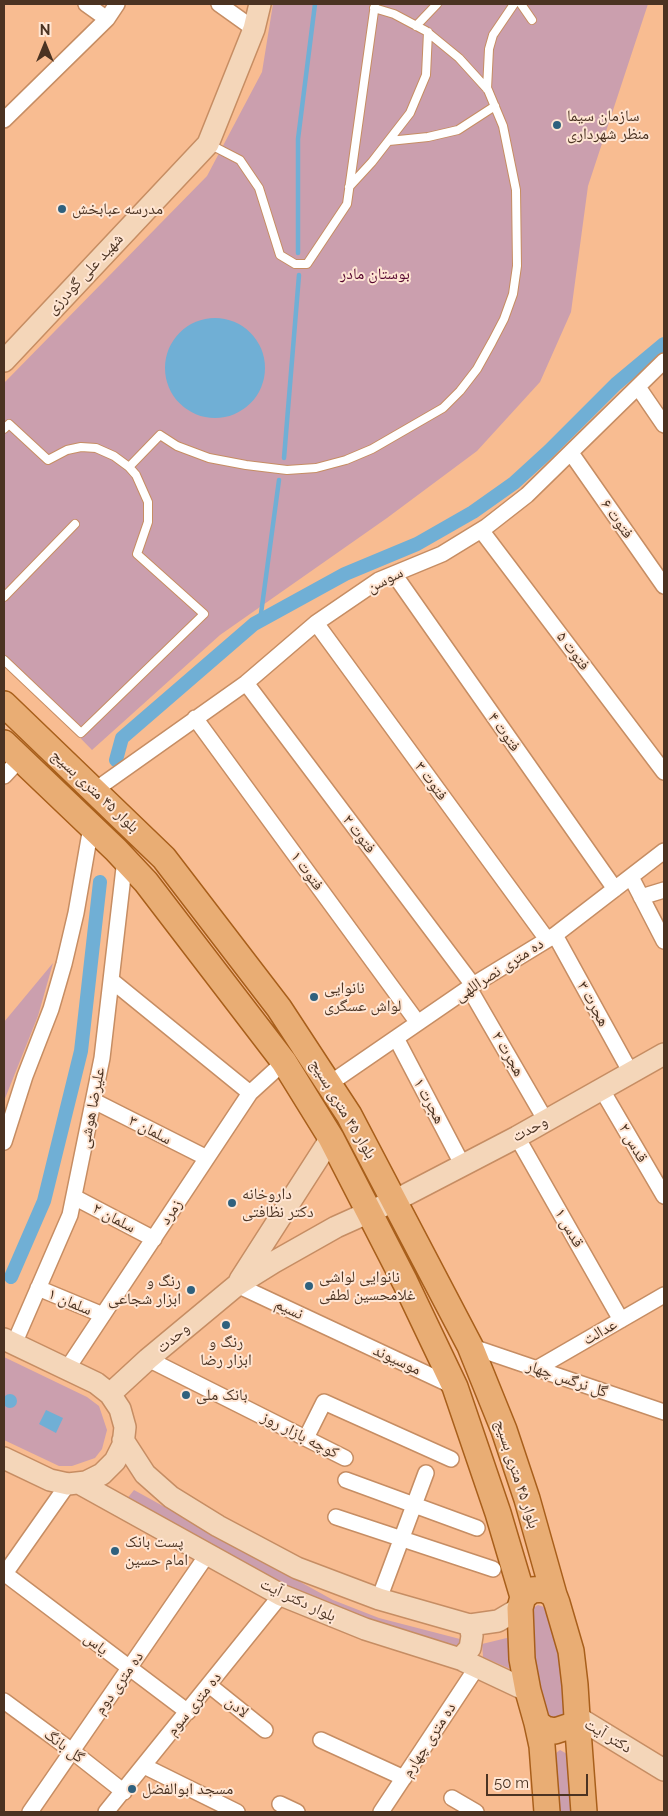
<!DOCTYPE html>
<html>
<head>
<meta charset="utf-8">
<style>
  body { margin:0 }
  #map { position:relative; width:668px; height:1816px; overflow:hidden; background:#f8bc91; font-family:Raleway,sans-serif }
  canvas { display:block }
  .frame { position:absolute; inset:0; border:5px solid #4b3322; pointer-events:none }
  .north { position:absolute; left:20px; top:20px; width:50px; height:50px; -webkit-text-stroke:4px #ffe6d4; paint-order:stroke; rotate:0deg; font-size:14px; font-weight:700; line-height:20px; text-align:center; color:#4b3322 }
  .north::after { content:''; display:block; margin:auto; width:18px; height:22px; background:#4b3322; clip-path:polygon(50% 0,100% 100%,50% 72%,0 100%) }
  .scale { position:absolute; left:486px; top:1774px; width:102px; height:22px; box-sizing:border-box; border:2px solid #4b3322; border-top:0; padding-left:6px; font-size:15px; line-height:18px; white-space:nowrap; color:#4b3322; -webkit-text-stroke:4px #ffe6d4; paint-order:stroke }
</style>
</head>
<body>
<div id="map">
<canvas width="668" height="1816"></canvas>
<div class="frame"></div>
<div class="north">N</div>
<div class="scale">50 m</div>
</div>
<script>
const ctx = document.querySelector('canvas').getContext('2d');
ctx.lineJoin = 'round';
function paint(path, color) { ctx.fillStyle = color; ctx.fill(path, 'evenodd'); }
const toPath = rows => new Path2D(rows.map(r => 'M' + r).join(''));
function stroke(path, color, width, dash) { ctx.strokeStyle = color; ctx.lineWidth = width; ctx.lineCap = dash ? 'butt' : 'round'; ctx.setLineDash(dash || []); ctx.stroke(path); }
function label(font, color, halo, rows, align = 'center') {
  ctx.font = font + ' Raleway,"Noto Naskh Arabic",sans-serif'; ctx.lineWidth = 4; ctx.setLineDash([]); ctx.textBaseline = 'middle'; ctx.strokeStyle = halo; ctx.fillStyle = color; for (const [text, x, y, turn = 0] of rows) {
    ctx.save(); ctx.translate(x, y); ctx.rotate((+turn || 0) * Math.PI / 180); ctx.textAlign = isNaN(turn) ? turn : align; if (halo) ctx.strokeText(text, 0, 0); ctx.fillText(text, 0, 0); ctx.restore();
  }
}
paint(toPath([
  [273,4,648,4,588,186,571,312,540,382,477,451,387,518,220,635,92,750,4,660,4,383,207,176,262,72],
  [53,963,38,1016,4,1101,4,1022],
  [4,1357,87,1397,99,1406,107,1430,102,1449,95,1458,72,1466,59,1466,4,1440],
  [134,1490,333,1600,379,1618,460,1639,457,1650,329,1608,126,1500],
  [538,1605,550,1609,559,1652,567,1712,564,1718,557,1722,548,1717,534,1657,531,1614,533,1608],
  [515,1636,517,1672,483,1657,482,1644],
  [560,1750,569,1755,575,1812,557,1812,552,1756]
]), '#cb9fae');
paint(toPath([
  '165 368a50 50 0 1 1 100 0a50 50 0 1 1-100 0Z',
  '3 1401a7 7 0 1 1 14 0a7 7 0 1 1-14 0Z',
  [46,1410,63,1418,56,1433,39,1424]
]), '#70afd5');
stroke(toPath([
  [298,253,298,139,315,4],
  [284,458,299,275],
  [260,621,279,480]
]), '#70afd5', 4.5);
stroke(toPath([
  [116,760,122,738,254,624,345,574,417,544,473,512,514,483,549,451,616,384,664,344],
  [11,1277,44,1201,81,1051,100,882]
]), '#70afd5', 14);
const lane = toPath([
  [521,4,532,20],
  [416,26,437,4],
  [487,89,489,49,493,35,514,4],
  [389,141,428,137,458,130,495,106],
  [209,144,240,160,259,188,280,255,295,264,307,264,347,204,375,4],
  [349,187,372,162,410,113,426,75,428,32],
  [4,429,9,424,48,460,67,450,81,447,96,448,114,456,129,467,136,475,148,502,148,522,137,554,204,614,81,733,4,660],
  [129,467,160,435,177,446,209,458,246,465,287,470,316,468,346,460,372,449,443,408,460,391,477,369,492,342,504,319,513,294,517,266,516,190,503,126,488,90,459,58,426,31,394,14,374,8],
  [4,597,75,524]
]);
const street = toPath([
  [86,4,107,19],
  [219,4,254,29],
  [4,120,107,19,117,4],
  [638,387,664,425],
  [571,453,664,586],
  [481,530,664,772],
  [394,574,615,889],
  [316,623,546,938],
  [246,683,473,985],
  [195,718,418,1023],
  [4,776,20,759],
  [95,790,246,683,316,623,379,580,442,554,486,527,527,495,664,361],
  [631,877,664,941],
  [641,897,664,890],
  [555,935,631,1073],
  [111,980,250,1093],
  [469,988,546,1121],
  [396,1038,462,1164],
  [329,1084,473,985,555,935,664,851],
  [602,1090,664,1196],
  [94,1101,207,1158],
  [517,1137,621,1320],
  [4,1142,25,1076,51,1009,64,964,76,913,91,827],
  [74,1197,154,1239],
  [237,1285,455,1387],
  [38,1288,103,1315],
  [14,1344,70,1215,102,1058,125,859],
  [470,1346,664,1412],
  [148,1359,345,1458],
  [67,1369,250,1093,284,1062],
  [536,1369,664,1295],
  [306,1438,324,1402,451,1459],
  [346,1480,477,1528],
  [336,1517,493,1569],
  [4,1573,188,1712],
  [4,1575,68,1484],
  [379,1599,426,1473],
  [209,1685,265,1730],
  [4,1701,72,1751,124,1792],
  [321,1740,404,1778],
  [144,1766,237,1812],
  [452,1798,476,1812],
  [280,1804,297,1812],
  [30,1812,207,1555],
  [106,1812,281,1595],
  [381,1812,477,1667]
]);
const secondary = toPath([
  [4,361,208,144,254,29,260,4],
  [240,1280,331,1138],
  [4,1339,96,1383,110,1394,120,1409,125,1427,123,1445,115,1461,102,1474,86,1482,68,1484,50,1480,4,1458],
  [110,1394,148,1359,237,1285,274,1262,336,1227,394,1201,517,1137,664,1054],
  [123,1440,145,1474,171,1497,218,1526,297,1568,379,1599,470,1625,498,1621,520,1608],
  [79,1483,281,1595,365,1629,460,1659,528,1691],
  [460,1659,470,1648,472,1636,470,1625],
  [577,1717,664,1770]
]);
const primary = toPath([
  [4,704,164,858,279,1008,349,1115,470,1346,504,1430,527,1499,554,1595],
  [4,743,116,850,146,882,284,1062,331,1138,405,1282,455,1387,498,1513,523,1597],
  [544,1589,554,1595,557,1603,571,1651,575,1685,577,1717,573,1725,555,1731,545,1729,537,1723,528,1691,522,1659,520,1608,523,1597,532,1590,544,1589],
  [577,1717,584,1812],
  [537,1723,542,1746,547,1812]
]);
stroke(lane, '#c68d63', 10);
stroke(street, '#c68d63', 18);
stroke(secondary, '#c68d63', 24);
stroke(primary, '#a85f1b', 28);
stroke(lane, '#fff', 8);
stroke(street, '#fff', 15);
stroke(secondary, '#f4d6b9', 21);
stroke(primary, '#e9ad74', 25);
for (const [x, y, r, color] of [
  [557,125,5,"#2f617e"],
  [62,209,5,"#2f617e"],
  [314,997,5,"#2f617e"],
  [232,1203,5,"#2f617e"],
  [309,1286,5,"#2f617e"],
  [191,1290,5,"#2f617e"],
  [226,1325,5,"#2f617e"],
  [186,1395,5,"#2f617e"],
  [115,1551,5,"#2f617e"],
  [132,1789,5,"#2f617e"]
]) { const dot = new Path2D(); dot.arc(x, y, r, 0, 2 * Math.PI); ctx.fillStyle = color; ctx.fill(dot); stroke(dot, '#ffe6d4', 2); }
label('16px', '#4b3322', '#ffe6d4', [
  ["سازمان سیما",567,116],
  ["منظر شهرداری",567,134],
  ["مدرسه عبابخش",72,209],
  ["نانوایی",324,988],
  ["لواش عسگری",324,1006],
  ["داروخانه",242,1194],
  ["دکتر نظافتی",242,1212],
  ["نانوایی لواشی",319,1277],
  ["غلامحسین لطفی",319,1295],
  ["رنگ و",181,1281,"right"],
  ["ابزار شجاعی",181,1299,"right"],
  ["رنگ و",226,1342,"center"],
  ["ابزار رضا",226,1360,"center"],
  ["بانک ملی",196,1395],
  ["پست بانک",125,1542],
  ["امام حسین",125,1560],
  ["مسجد ابوالفضل",142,1789]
], 'left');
label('16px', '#4b3322', '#ffe6d4', [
  ["شهید علی گودرزی",85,274,-47],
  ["فتوت ۶",617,519,55],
  ["سوسن",385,580,-27],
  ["فتوت ۵",573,651,53],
  ["فتوت ۴",504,732,55],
  ["فتوت ۳",431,781,54],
  ["بلوار ۴۵ متری بسیج",95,791,43],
  ["فتوت ۲",359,834,53],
  ["فتوت ۱",307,871,54],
  ["ده متری نصراللهی",499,970,-33],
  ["هجرت ۳",593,1004,61],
  ["هجرت ۲",508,1054,60],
  ["هجرت ۱",429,1101,62],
  ["علیرضا هوشی",92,1108,-79],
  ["بلوار ۴۵ متری بسیج",343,1109,59],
  ["وحدت",530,1129,-28],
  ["سلمان ۳",150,1130,27],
  ["قدس ۲",633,1143,60],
  ["زمرد",171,1212,-56],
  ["سلمان ۲",114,1218,28],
  ["قدس ۱",569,1228,60],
  ["سلمان ۱",70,1302,23],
  ["نسیم",289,1309,25],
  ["عدالت",600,1332,-30],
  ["وحدت",173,1338,-40],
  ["موسیوند",397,1360,25],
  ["گل نرگس چهار",567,1379,19],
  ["کوچه بازار روز",300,1435,27],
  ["بلوار ۴۵ متری بسیج",517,1474,72],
  ["بلوار دکتر آیت",298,1600,25],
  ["یاس",96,1644,38],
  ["ده متری دوم",119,1683,-55],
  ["ده متری سوم",194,1704,-51],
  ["لادن",237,1707,38],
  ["دکتر آیت",608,1736,31],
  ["ده متری چهارم",429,1740,-57],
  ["گل بانگ",64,1746,37]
]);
label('16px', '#55042e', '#ffe6d4', [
  ["بوستان مادر",375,274]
]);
</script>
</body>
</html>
